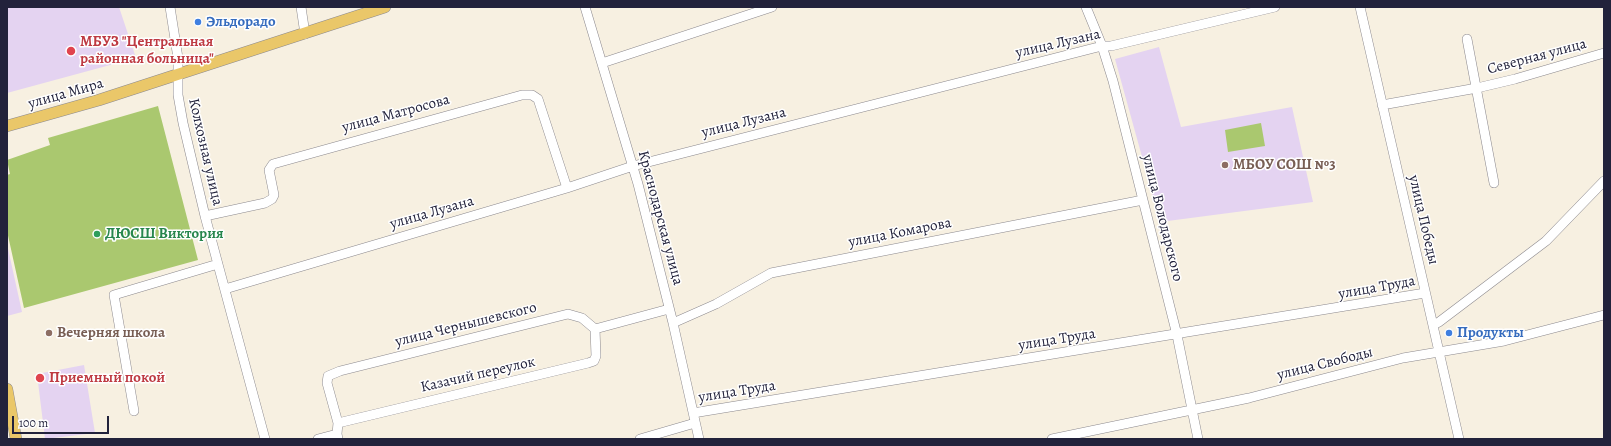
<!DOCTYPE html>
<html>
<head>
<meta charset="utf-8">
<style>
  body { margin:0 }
  #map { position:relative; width:1611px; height:446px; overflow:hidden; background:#f7f0e1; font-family:Alegreya,serif }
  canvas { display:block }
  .frame { position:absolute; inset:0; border:8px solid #22223b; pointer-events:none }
  .scale { position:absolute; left:12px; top:416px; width:97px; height:18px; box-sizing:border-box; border:2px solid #22223b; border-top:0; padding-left:5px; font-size:12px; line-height:14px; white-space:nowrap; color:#22223b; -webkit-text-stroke:3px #fff; paint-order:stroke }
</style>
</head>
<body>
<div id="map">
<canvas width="1611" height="446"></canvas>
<div class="frame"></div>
<div class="scale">100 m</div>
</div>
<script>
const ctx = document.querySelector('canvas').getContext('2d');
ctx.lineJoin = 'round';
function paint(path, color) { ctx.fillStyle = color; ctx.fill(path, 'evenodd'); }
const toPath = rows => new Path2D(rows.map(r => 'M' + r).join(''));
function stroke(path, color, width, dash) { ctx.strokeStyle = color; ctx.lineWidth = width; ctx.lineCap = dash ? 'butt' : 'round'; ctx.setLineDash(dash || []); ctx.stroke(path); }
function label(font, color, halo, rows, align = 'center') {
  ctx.font = font + ' Alegreya,serif'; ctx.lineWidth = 3; ctx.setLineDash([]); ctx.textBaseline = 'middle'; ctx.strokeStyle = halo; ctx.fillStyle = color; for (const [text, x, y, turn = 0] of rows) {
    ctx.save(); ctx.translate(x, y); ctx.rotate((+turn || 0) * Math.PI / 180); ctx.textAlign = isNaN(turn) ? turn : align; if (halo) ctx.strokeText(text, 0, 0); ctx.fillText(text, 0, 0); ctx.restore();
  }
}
paint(toPath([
  [7,7,119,7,136,58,7,93],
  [1159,47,1181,127,1292,107,1313,202,1160,222,1115,59],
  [7,244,22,312,7,316],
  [84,365,95,433,45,439,37,374]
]), '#e4d3f1');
paint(toPath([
  [158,106,198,260,24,308,7,231,7,175,10,174,7,160,50,145,48,138],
  [1261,123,1265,146,1228,152,1225,130]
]), '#aac86f');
const minor = toPath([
  [170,7,178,58,178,95,183,123,205,216,265,439],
  [301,7,305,34],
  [585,7,638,184,673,323,699,439],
  [1086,7,1102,46,1113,81,1177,335,1198,439],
  [1360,7,1459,439],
  [1467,39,1494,183],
  [602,63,772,7],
  [1382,105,1477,88,1515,79,1604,53],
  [205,216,265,203,272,199,274,195,269,170,273,164,522,95,532,95,538,99,567,188],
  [225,289,567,188,633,166,1102,46,1111,46,1275,7],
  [673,323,716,304,771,273,1143,200],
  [1433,325,1439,322,1546,241,1604,181],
  [595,329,669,309],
  [134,411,114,295,218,264],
  [693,413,1425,293],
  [338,423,588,363,594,361,596,356,595,329],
  [318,439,337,434],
  [338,439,337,434,338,423,327,383,328,376,340,371,568,314,582,318,595,329],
  [640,439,695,423],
  [1052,439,1249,398,1403,358,1504,341,1604,315]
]);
const major = toPath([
  [7,126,99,100,385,7],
  [7,389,16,439]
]);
stroke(minor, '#8c898e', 10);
stroke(major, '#8c898e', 12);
stroke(minor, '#fff', 9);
stroke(major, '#eac769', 11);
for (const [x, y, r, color] of [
  [198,22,4,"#3f7fe0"],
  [71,51,5,"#e0444e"],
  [1225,165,4,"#8d6e63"],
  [97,234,4,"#2e9e5b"],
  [49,333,4,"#8d6e63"],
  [1449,333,4,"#3f7fe0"],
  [40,378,5,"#e0444e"]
]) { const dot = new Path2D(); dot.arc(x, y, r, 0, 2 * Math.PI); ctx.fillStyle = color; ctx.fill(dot); stroke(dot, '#fff', 1.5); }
label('bold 15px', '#366cbe', '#fff', [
  ["Эльдорадо",206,22],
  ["Продукты",1457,333]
], 'left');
label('bold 15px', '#be3a42', '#fff', [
  ["МБУЗ \"Центральная",80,42],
  ["районная больница\"",80,59],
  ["Приемный покой",49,378]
], 'left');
label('15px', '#22223b', '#fff', [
  ["улица Лузана",1058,44,-13],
  ["Северная улица",1537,57,-15],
  ["улица Мира",66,94,-16],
  ["улица Матросова",396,114,-15],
  ["улица Лузана",744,123,-14],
  ["Колхозная улица",205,152,77],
  ["улица Лузана",432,213,-16],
  ["Краснодарская улица",660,218,75],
  ["улица Володарского",1162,218,76],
  ["улица Победы",1423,220,77],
  ["улица Комарова",900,233,-11],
  ["улица Труда",1377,288,-10],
  ["улица Чернышевского",466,325,-14],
  ["улица Труда",1057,340,-9],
  ["улица Свободы",1325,364,-14],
  ["Казачий переулок",478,375,-13],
  ["улица Труда",737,392,-9]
]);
label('bold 15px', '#785e54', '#fff', [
  ["МБОУ СОШ №3",1233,165],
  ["Вечерняя школа",57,333]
], 'left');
label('bold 15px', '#27864d', '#fff', [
  ["ДЮСШ Виктория",105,234]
], 'left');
</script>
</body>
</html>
